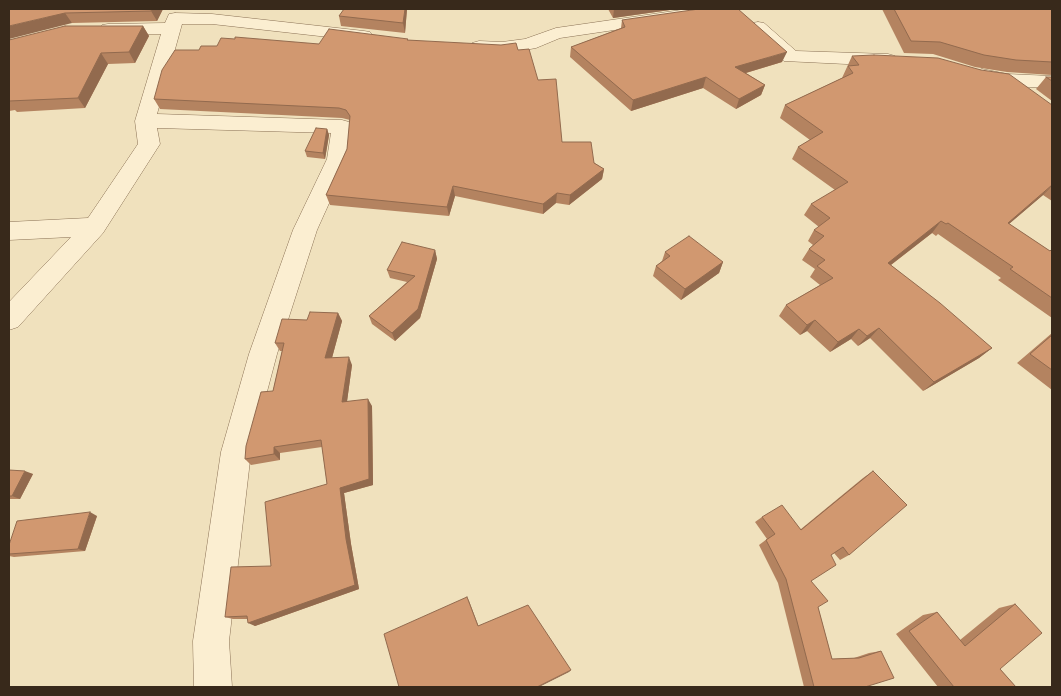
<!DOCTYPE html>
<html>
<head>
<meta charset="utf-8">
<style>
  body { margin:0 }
  #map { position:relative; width:1061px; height:696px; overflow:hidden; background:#f0e1bd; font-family:Georgia,serif }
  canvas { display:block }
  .frame { position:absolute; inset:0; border:10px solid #38291b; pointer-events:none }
</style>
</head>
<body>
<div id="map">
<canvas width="1061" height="696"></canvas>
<div class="frame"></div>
</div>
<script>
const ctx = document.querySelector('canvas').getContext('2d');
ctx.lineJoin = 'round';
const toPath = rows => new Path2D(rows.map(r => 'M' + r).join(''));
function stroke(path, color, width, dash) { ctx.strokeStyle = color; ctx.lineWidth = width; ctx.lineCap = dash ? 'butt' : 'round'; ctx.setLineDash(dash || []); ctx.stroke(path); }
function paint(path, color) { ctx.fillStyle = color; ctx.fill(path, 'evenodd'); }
const minor = toPath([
  [688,9,732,9,729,13,723,14,560,38,536,48,502,54,479,53,472,51,470,47,472,43,479,41,502,42,525,39,556,28,688,9],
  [175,13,212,14,364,31,370,32,373,36,370,40,364,41,212,24,182,24,157,114,342,120,349,122,352,127,349,159,317,230,277,354,251,452,229,641,232,687,194,687,193,641,221,452,249,354,293,230,327,159,331,133,157,128,160,144,103,233,18,327,9,330,9,302,71,237,9,240,9,222,88,218,138,144,135,121,161,34,108,34,102,33,99,29,102,25,108,24,165,23,169,14,175,13],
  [758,22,764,23,796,51,888,54,895,56,897,60,895,64,888,66,784,61,749,27,752,23,758,22],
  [982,69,1007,74,1052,76,1052,88,1007,86,975,79,972,75,975,71,982,69]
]);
stroke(minor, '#8a7155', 1);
paint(minor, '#fbeed1');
paint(toPath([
  [9,9,163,9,157,21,72,23],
  [344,9,407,9,405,33,341,26,339,16],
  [608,9,677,9,613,18],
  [882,9,1052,9,1052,75,1007,72,975,67,933,54,904,53],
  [622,20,782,62,746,73,765,85,761,95,736,109,703,88,631,111,570,57,571,47,621,28],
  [143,26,149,36,135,63,108,64,85,108,17,112,15,110,9,111,9,40],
  [408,39,408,40,518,50,538,80,562,142,604,169,602,179,569,205,556,203,543,214,455,196,449,216,330,205,326,195,347,149,350,120,342,118,160,109,154,99,199,50,217,46,319,44],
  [852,56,1052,105,1052,201,1043,195,1009,224,1050,251,1052,249,1052,318,998,280,1001,278,938,234,936,236,932,233,891,265,992,348,979,358,923,391,870,338,858,346,851,339,830,352,807,331,800,335,779,316,786,305,820,285,810,277,815,269,802,260,809,249,813,245,808,241,814,230,819,227,804,215,811,204,835,190,792,159,798,147,810,140,780,118,785,105,842,78],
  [1046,77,1052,77,1052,101,1036,89],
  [327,129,329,135,325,159,307,157,305,151],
  [435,250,437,259,420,318,395,341,372,324,369,316,407,282,390,278,387,270],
  [665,252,723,262,719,273,681,300,653,276,656,266,662,261],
  [338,313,342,321,332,358,352,365,347,401,372,406,373,485,344,493,351,544,359,589,255,626,247,619,233,619,225,617,271,566,327,484,322,447,280,453,280,460,251,465,245,459,273,391,282,351,280,351,275,343,307,320],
  [1052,333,1052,390,1017,363],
  [9,470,33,474,20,499,9,499],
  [873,471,849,555,840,560,834,553,831,555,811,581,832,659,854,658,869,653,881,651,865,687,804,687,778,583,759,545,767,539,755,522,762,517,801,529,863,478],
  [97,516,85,551,14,557,9,556,9,545],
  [1015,604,1000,669,1016,687,938,687,896,634,923,615,937,612,960,640,999,608]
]), '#b48360');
paint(toPath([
  [152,9,163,9,157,21,151,11],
  [405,9,407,9,405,33,403,23],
  [614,9,677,9,613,18],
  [65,13,72,23,9,39,9,26],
  [143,26,149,36,135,63,129,52],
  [787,52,782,62,732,77,735,67],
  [101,53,108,64,85,108,78,98],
  [706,77,703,88,631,111,633,100],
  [765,85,761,95,736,109,739,99],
  [327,129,329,135,325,159,323,153],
  [604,169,602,179,569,205,570,195],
  [453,186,455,196,449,216,447,207],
  [1052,186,1043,195,996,235,1008,223],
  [557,193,556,203,543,214,543,204],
  [941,221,932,233,879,274,888,263],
  [435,250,437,259,420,318,395,341,392,333],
  [723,262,719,273,681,300,685,289],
  [338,313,342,321,330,365,325,358],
  [815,320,807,331,800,335,807,325],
  [879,328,870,338,858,346,867,336],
  [859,329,851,339,830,352,838,342],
  [992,348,979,358,923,391,934,382],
  [349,357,352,365,346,409,342,402],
  [368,399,372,406,373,485,344,493,351,544,359,589,255,626,248,623,346,539,340,488],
  [274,447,280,453,280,460,274,454],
  [25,471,33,474,20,499,12,496],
  [90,512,97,516,85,551,78,549],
  [467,597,469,601,480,630,478,626],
  [571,670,569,672,539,687,537,687]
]), '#926a4e');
const building = toPath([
  [9,9,152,9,151,11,65,13,9,26,9,9],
  [344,9,405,9,403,23,339,16,344,9],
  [699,9,738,9,787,52,735,67,765,85,739,99,706,77,633,100,571,47,625,27,622,20,699,9],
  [894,9,1052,9,1052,62,1016,60,984,55,940,42,911,41,894,9],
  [65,26,143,26,129,52,101,53,78,98,9,101,9,40,65,26],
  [329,29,408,39,407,40,501,45,516,43,518,50,529,49,538,80,556,79,562,142,591,142,594,163,604,169,570,195,557,193,543,204,453,186,447,207,326,195,347,149,350,116,346,110,339,108,154,99,162,70,175,50,199,50,201,46,217,46,221,38,235,39,235,37,319,44,329,29],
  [874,55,938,58,981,70,1009,74,1052,105,1052,185,1008,223,1050,251,1052,249,1052,298,1010,269,1013,267,948,223,946,224,941,221,888,263,940,303,992,348,934,382,879,328,867,336,859,329,838,342,815,320,807,325,786,305,833,278,817,266,825,260,809,249,824,236,814,230,830,218,811,204,848,182,798,147,823,132,785,105,853,73,848,66,859,65,852,56,874,55],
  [1046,77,1052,77,1052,81,1046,77],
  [316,128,327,129,323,153,305,151,316,128],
  [689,236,723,262,685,289,656,266,670,256,665,252,689,236],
  [402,242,435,250,418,309,392,333,369,316,415,276,387,270,402,242],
  [310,312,338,313,325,358,349,357,342,402,368,399,369,479,340,488,346,539,355,585,248,623,247,616,225,617,231,567,271,566,265,502,327,484,321,440,274,447,274,454,245,459,246,446,261,392,273,391,284,343,275,343,282,319,307,320,310,312],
  [1052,335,1052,370,1030,354,1052,335],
  [9,470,25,471,12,496,9,496,9,470],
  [873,471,907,505,849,555,843,547,831,555,836,565,811,581,828,601,818,607,832,659,859,658,881,651,894,678,865,687,814,687,786,579,766,540,775,534,762,517,782,505,801,530,873,471],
  [90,512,78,549,9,554,9,545,17,521,90,512],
  [467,597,478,626,528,605,571,670,537,687,399,687,384,634,467,597],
  [1015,604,1042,633,1000,669,1016,687,954,687,909,631,937,612,965,646,1015,604]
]);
paint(building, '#d19870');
stroke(building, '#926a4e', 1);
</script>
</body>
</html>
